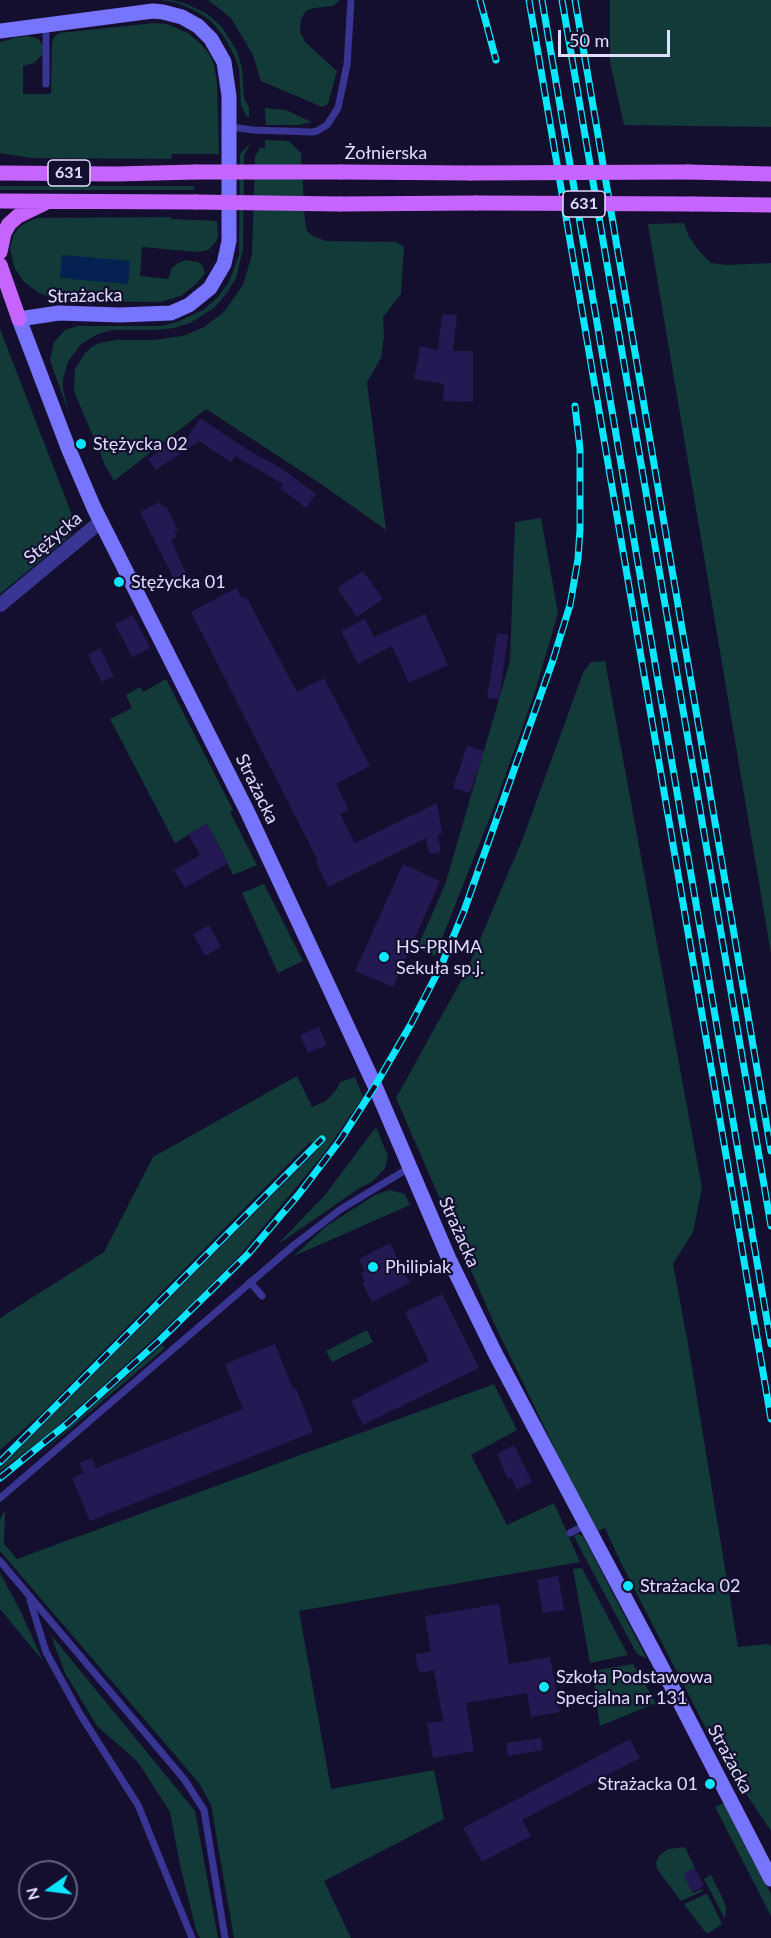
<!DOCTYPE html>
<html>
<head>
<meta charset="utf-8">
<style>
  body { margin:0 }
  #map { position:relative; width:771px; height:1938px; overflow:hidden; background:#140f2f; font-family:Lato,sans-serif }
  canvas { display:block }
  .north { position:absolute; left:18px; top:1860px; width:60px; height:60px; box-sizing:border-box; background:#140f2f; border:2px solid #666182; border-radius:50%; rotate:256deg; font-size:16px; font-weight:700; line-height:24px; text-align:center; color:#e1ddff }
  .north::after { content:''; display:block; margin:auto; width:21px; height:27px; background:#09e7ff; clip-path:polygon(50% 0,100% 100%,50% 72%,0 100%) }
  .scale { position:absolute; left:558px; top:30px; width:112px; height:27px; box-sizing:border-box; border:3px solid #e1ddff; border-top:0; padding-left:8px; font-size:18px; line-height:21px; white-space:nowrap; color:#e1ddff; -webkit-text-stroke:4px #140f2f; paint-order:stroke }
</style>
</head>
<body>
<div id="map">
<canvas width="771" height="1938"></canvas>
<div class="north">N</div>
<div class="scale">50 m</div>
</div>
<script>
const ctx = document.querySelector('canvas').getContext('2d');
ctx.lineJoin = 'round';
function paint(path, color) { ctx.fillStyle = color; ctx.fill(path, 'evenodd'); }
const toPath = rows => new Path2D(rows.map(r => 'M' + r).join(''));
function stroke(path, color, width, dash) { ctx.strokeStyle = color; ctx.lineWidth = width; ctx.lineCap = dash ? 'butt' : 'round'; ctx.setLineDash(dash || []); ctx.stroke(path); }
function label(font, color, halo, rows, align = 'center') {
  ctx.font = font + ' Lato,sans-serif'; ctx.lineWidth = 4.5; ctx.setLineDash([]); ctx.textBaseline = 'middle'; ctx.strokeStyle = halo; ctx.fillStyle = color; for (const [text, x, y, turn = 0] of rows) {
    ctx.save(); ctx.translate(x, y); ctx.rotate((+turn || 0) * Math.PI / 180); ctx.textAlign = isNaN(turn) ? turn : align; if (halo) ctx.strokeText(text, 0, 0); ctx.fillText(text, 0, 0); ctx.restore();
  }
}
paint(toPath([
  [143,0,171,0,184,3,206,13,222,27,237,51,242,68,244,98,249,107,249,118,246,116,241,105,239,69,235,57,225,38,211,21,196,11,178,3,162,0],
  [208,0,340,0,333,6,314,8,306,11,301,19,300,32,305,42,337,71,328,104,322,107,261,81,253,55,231,18],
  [610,0,771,0,771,127,624,125,610,62],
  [154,23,167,24,188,33,200,43,210,55,214,64,217,83,219,154,172,154,171,159,31,158,0,153,0,42,12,39,12,38,28,36,39,39,43,47,42,55,34,63,23,66,23,94,51,94,52,43,54,37,59,33],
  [265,108,286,110,312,122,298,125,266,125],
  [265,140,289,141,301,153,305,222,307,231,313,236,326,241,396,242,404,247,401,294,383,317,384,337,381,358,367,382,386,530,321,484,206,409,114,481,105,465,74,391,75,369,85,353,92,347,99,343,116,340,153,340,183,336,204,327,224,312,243,285,252,255,255,156,260,148,265,148],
  [250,143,244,156,243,249,236,278,227,293,214,308,190,323,175,328,155,330,113,330,98,334,81,344,68,362,63,379,63,389,69,414,50,360,54,342,65,330,78,326,162,326,177,322,203,310,218,297,229,282,239,255,240,154],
  [0,186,194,186,194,190,0,190],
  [171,217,171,219,217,221,218,237,214,244,208,250,198,252,142,247,140,276,168,279,172,268,178,263,186,260,198,262,203,266,205,273,197,283,181,296,160,302,61,301,39,293,24,282,14,267,10,248,14,234,19,227,29,221,38,218],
  [684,223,689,237,700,252,711,263,726,265,771,263,771,954,648,224],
  [0,329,74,520,75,526,69,537,0,594],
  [541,518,558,613,534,695,494,807,435,956,417,948,445,885,510,661,515,522],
  [605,661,702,1188,693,1232,673,1264,688,1344,738,1647,768,1644,771,1646,771,1831,718,1752,620,1561,605,1528,598,1531,586,1513,493,1321,396,1098,467,970,523,838,583,673,591,662],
  [166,679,233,810,230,812,257,865,233,875,222,851,207,824,175,843,110,719,132,708,126,695,140,687,143,692],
  [264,884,303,961,278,973,242,893],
  [297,1076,312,1107,326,1101,337,1089,340,1082,355,1077,363,1097,326,1151,240,1255,189,1306,106,1383,45,1437,0,1471,0,1468,318,1149,310,1142,39,1416,0,1450,0,1318,104,1252,153,1157],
  [376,1127,388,1156,385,1168,373,1181,358,1189,277,1245,325,1195],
  [389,1190,405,1194,410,1205,294,1256,325,1227,375,1195],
  [367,1330,373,1342,332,1362,326,1351],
  [162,1345,165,1348,26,1466],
  [494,1384,517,1430,471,1455,507,1525,554,1503,580,1562,299,1611,331,1789,434,1770,444,1819,324,1881,351,1938,234,1938,211,1805,199,1783,0,1551,0,1519,5,1510,4,1544,17,1559],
  [577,1534,583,1536,647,1659,637,1654,583,1554,574,1536],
  [582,1568,628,1655,590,1663,573,1569],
  [0,1573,20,1610,43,1661,0,1609],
  [51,1635,195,1811,218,1938,200,1938,196,1930,180,1865,170,1812,138,1762,97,1726,65,1673],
  [633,1664,656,1703,600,1726,592,1671],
  [724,1803,771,1894,771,1916,715,1807],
  [685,1847,695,1868,684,1874,693,1893,701,1889,703,1891,681,1901,657,1869,656,1862,659,1856,668,1849],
  [711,1875,724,1901,726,1908,725,1919,704,1879],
  [706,1894,708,1895,722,1924,709,1933,706,1933,684,1904]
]), '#113a38');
paint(toPath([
  [62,255,130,261,128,284,60,278]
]), '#052152');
paint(toPath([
  [442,314,457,315,453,351,473,351,473,402,443,401,444,384,414,379,420,346,438,350],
  [200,418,251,452,281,468,316,494,306,508,280,488,283,484,235,456,231,462,199,441,156,470,148,459,158,452,156,450,178,434,184,443],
  [160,502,163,507,166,506,178,530,174,532,177,537,171,540,186,573,174,579,140,512],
  [363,571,383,599,357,617,337,588],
  [236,588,242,598,247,598,297,692,324,678,370,766,336,784,349,810,340,814,355,843,437,803,442,833,438,836,441,852,429,854,426,838,328,887,316,862,318,861,191,612],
  [425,614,448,665,409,683,392,646,358,664,341,631,365,619,374,637],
  [133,615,150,648,132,657,115,624],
  [497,633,508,635,499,699,487,698],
  [100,648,114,676,102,682,88,655],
  [467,746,484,751,470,793,453,788],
  [207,824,228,863,185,888,174,870,200,855,188,834],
  [403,864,440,881,393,987,355,971],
  [209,925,221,947,205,956,193,934],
  [319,1027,327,1045,308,1053,300,1035],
  [390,1243,410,1283,372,1302,362,1283,365,1282,361,1273,365,1271,359,1259],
  [442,1294,479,1368,363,1425,351,1401,429,1361,405,1312],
  [275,1344,293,1389,296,1388,313,1432,90,1521,72,1478,84,1473,79,1463,92,1458,96,1468,243,1409,225,1364],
  [514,1445,532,1482,517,1490,511,1478,508,1479,497,1454],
  [558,1576,564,1610,543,1613,537,1580],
  [499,1604,509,1664,550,1657,560,1712,531,1717,527,1693,466,1703,474,1751,433,1758,427,1723,443,1721,434,1670,419,1673,415,1654,431,1652,425,1616],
  [541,1738,543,1750,508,1756,506,1743],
  [630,1739,640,1758,522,1820,531,1836,482,1862,463,1828],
  [695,1868,704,1886,692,1892,683,1874]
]), '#241952');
stroke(toPath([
  [46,84,46,25],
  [230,127,253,130,312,132,317,131,327,125,338,108,347,65,351,0],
  [250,1282,262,1296],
  [0,1498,294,1245,341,1209,409,1168],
  [570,1533,586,1525],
  [0,1561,184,1779,204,1810,225,1938],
  [30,1600,46,1652,80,1714,138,1805,192,1938]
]), '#393593', 7);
stroke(toPath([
  [0,605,100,522]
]), '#393593', 14);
stroke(toPath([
  [0,31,153,11,163,12,182,17,198,26,211,39,224,62,229,96,229,241,224,264,210,288,189,305,171,313,120,315,59,313,19,319,69,450,94,508,247,811,375,1086,449,1259,495,1353,658,1660,771,1879]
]), '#7774ff', 15);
stroke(toPath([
  [341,172,471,173],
  [688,172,771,174],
  [0,173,116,174,195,172],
  [0,201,195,202],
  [340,204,476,203],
  [693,204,771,205],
  [0,252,4,233,9,224,18,216,45,203],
  [0,265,19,319]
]), '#c564ff', 15);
const rail = toPath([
  [480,0,496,60],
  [529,0,771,1419],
  [542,0,771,1344],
  [562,0,771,1226],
  [575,0,771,1151],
  [0,1462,322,1139],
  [0,1478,68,1423,158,1342,248,1254,299,1194,341,1139,375,1086,411,1024,441,966,464,911,553,660,570,605,578,559,580,529,580,449,575,406]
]);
stroke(rail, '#09e7ff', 7);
stroke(rail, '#140f2f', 4.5, [14]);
stroke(toPath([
  [195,172,341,172],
  [471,173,688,172],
  [195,202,340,204],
  [476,203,693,204]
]), '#c564ff', 15);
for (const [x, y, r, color] of [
  [81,444,6,"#09e7ff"],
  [119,582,6,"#09e7ff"],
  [384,957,6,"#09e7ff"],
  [373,1267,6,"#09e7ff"],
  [628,1586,6,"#09e7ff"],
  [544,1687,6,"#09e7ff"],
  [710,1784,6,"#09e7ff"]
]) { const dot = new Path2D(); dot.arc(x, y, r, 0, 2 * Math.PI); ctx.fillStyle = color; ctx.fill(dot); stroke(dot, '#140f2f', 2); }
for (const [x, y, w] of [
  [69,173,42],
  [584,204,42]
]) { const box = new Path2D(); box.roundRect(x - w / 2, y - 13, w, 26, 4.5); ctx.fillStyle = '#140f2f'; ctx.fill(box); stroke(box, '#e1ddff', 1.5); }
label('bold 16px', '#e1ddff', null, [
  ["631",69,173],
  ["631",584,204]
]);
label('18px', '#e1ddff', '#140f2f', [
  ["Żołnierska",386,153],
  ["Strażacka",85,296,-1],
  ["Stężycka",53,538,-40],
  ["Strażacka",257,789,64],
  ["Strażacka",459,1232,66],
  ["Strażacka",730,1759,62]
]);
label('18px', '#e1ddff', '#140f2f', [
  ["Stężycka 02",93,444],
  ["Stężycka 01",131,582],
  ["HS-PRIMA",396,947],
  ["Sekuła sp.j.",396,968],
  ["Philipiak",385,1267],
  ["Strażacka 02",640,1586],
  ["Szkoła Podstawowa",556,1677],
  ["Specjalna nr 131",556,1698],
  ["Strażacka 01",698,1784,"right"]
], 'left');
</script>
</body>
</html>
